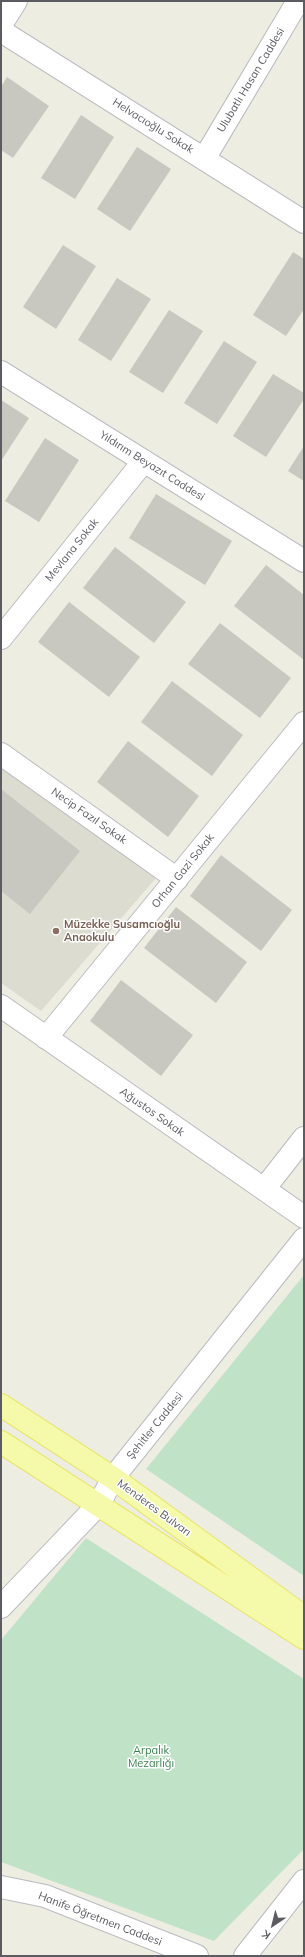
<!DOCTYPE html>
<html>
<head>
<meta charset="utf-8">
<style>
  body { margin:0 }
  #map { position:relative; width:305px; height:1957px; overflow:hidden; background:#edede2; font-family:Mulish,sans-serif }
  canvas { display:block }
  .frame { position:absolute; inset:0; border:2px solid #5b5c62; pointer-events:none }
  .north { position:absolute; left:253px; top:1905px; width:40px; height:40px; -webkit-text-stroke:3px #fff; paint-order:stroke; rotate:215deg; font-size:11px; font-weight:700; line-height:16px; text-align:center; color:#5b5c62 }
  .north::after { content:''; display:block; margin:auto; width:14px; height:18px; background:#5b5c62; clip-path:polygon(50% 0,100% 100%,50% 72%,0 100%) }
</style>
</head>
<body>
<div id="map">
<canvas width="305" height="1957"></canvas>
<div class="frame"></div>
<div class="north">K</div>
</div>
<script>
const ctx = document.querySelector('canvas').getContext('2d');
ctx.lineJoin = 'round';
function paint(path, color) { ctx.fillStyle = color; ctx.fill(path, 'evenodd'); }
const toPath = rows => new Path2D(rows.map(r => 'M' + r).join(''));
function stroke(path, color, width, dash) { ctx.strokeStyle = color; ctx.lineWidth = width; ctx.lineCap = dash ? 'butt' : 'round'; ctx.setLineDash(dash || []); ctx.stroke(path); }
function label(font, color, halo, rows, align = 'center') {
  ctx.font = font + ' Mulish,sans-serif'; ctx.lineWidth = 3; ctx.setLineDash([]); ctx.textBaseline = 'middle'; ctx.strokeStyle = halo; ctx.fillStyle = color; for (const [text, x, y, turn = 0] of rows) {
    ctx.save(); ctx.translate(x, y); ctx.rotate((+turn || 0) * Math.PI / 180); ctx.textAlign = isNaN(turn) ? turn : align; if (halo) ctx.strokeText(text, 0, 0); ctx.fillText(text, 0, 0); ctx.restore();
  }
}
paint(toPath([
  [1,766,156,878,41,1011,1,983]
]), '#dddcd1');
paint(toPath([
  [304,1275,304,1576,146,1469],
  [86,1538,304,1679,304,1849,214,1941,1,1862,1,1640]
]), '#c0e3c8');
paint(toPath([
  [7,77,49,106,13,158,1,150,1,87],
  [81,115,114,137,75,199,41,178],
  [137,147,171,169,130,231,97,209],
  [63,245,96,266,56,329,23,307],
  [293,252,304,259,304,309,286,336,253,315],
  [117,278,151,299,111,361,78,340],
  [169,310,203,331,163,393,129,372],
  [224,341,257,362,217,424,184,403],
  [273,374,304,393,304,399,266,457,233,436],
  [1,400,29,418,1,461],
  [45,438,79,460,39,522,5,501],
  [304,446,304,481,288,471],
  [156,494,232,541,205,585,129,538],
  [115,547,186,602,154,643,83,588],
  [266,565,304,595,304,660,234,606],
  [69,602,140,657,109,697,38,642],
  [220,623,291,678,260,718,188,664],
  [172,681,243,735,212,776,141,722],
  [128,741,199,796,168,837,97,782],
  [1,789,80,851,30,914,1,891],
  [221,855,292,910,261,951,190,896],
  [176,907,247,962,216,1003,144,948],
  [121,980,193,1035,161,1076,90,1021]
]), '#c8c7c0');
const minor = toPath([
  [1,25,16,1],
  [1,31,304,222],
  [204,159,298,1],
  [1,372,304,561],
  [1,638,144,461],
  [1,754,177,879],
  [1,1006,304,1217],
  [46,1038,304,723],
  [264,1189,304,1138],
  [1,1607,99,1504,113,1478,304,1239],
  [1,1887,45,1896,197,1956],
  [245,1956,304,1881]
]);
const major = toPath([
  [1,1405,113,1478,304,1617],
  [1,1442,304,1638]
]);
stroke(minor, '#babbc0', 24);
stroke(major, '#e9e35f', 24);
stroke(minor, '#fff', 22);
stroke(major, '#f4faaa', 22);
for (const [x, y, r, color] of [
  [56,931,4,"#8d6e63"]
]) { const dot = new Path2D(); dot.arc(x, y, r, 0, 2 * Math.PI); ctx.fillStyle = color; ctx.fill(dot); stroke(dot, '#fff', 1.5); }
label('11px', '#5b5c62', '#fff', [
  ["Ulubatlı Hasan Caddesi",251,80,-59],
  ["Helvacıoğlu Sokak",153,126,32],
  ["Yıldırım Beyazıt Caddesi",152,466,32],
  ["Mevlana Sokak",72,550,-51],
  ["Necip Fazıl Sokak",89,816,35],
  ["Orhan Gazi Sokak",183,871,-51],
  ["Ağustos Sokak",152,1112,35],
  ["Şehitler Caddesi",155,1426,-51],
  ["Menderes Bulvarı",154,1508,36],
  ["Hanife Öğretmen Caddesi",100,1919,21]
]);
label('bold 11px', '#785e54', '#fff', [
  ["Müzekke Susamcıoğlu",64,925],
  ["Anaokulu",64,938]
], 'left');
label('11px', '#39834e', '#fff', [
  ["Arpalık",151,1751],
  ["Mezarlığı",151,1764]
]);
</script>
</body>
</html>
